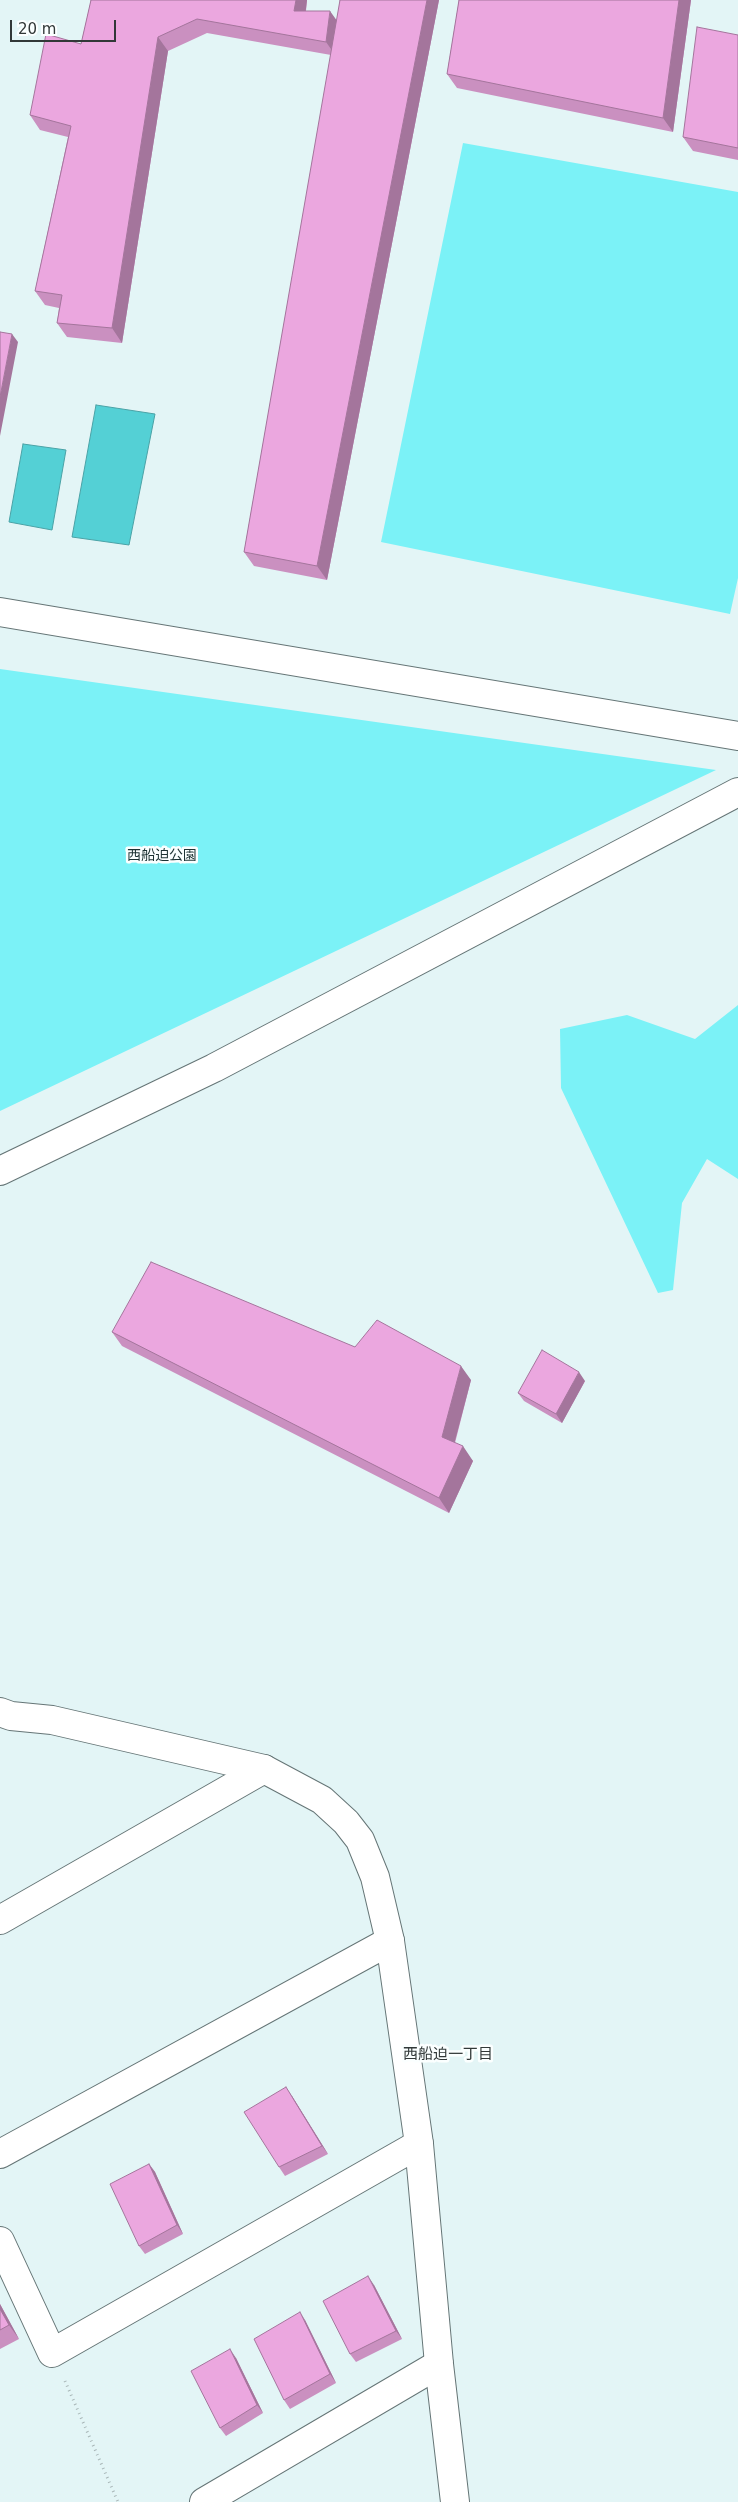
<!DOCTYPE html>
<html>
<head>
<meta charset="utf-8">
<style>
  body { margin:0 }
  #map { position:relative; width:738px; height:2502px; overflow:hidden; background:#e3f5f6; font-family:"DejaVu Sans",sans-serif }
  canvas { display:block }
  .scale { position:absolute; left:10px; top:20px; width:106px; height:22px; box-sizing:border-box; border:2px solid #313838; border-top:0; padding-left:6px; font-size:15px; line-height:18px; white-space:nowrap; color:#313838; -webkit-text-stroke:4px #fbffff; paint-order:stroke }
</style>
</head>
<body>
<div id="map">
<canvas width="738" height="2502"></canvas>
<div class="scale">20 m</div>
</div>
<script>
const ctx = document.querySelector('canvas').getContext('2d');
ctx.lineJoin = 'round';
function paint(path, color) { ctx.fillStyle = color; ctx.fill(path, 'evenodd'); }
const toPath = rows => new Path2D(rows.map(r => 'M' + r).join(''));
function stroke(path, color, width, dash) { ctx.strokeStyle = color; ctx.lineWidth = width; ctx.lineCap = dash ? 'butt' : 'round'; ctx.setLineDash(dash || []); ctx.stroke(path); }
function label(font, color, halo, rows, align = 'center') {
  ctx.font = font + ' "DejaVu Sans","Noto Sans JP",sans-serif'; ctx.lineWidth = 5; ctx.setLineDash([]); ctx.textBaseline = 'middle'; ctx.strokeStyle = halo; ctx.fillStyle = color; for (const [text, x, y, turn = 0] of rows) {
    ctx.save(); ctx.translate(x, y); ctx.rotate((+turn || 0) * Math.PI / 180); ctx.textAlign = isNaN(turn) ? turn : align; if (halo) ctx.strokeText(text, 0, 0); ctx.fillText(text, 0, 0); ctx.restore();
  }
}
paint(toPath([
  [463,143,738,192,738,578,730,614,381,542],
  [0,669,716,770,0,1111],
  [738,1005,738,1179,707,1159,682,1203,673,1290,658,1293,561,1088,560,1029,627,1015,695,1039]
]), '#7bf2f7');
const water = toPath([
  [96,405,155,414,129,545,72,537,96,405],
  [23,444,66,450,52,530,9,522,23,444]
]);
paint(water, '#54d0d5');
stroke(water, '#4aa2a6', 1);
const pedestrian = toPath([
  [0,612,738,736],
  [0,1171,214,1068,738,792]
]);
const minor = toPath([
  [0,1920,264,1769],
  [0,2154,390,1941],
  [0,2241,52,2353,419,2144],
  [204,2502,439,2364]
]);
const tertiary = toPath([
  [0,1712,11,1716,52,1720,264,1769,322,1800,346,1822,360,1840,375,1877,390,1941,419,2144,439,2364,455,2502]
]);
stroke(pedestrian, '#657576', 30);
stroke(minor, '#657576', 30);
stroke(tertiary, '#657576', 30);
stroke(toPath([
  [65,2381,118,2502]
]), '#a9b7b8', 3, [1, 4]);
stroke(pedestrian, '#fff', 28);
stroke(minor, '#fff', 28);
stroke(tertiary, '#fff', 28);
paint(toPath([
  [91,0,307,0,306,11,337,20,340,0,439,0,327,580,254,566,244,552,331,55,207,33,168,51,122,343,67,337,57,323,59,308,45,305,35,291,68,137,40,130,30,115,81,44],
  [459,0,691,0,673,132,457,88,447,74],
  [738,35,738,160,693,151,683,137],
  [112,1332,355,1347,471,1380,455,1443,473,1461,449,1513,122,1346],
  [585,1381,562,1423,524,1401,518,1393],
  [292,2096,328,2154,285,2176,279,2167],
  [149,2164,155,2172,183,2234,145,2254,139,2246],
  [374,2285,402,2339,356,2362,350,2354],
  [0,2304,19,2339,0,2349],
  [305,2320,336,2383,290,2409,284,2400],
  [236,2358,263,2413,226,2436,220,2428]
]), '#ca90c0');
paint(toPath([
  [296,0,307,0,304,25,294,11],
  [427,0,439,0,327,580,317,566],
  [679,0,691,0,673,132,663,118],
  [330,11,340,25,336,56,326,42],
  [158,37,168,51,122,343,112,328],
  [12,334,18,342,0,436,0,397],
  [461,1366,471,1380,452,1452,442,1437],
  [579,1372,585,1381,562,1423,556,1414],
  [463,1446,473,1461,449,1513,439,1498],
  [286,2087,292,2096,328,2154,322,2146],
  [149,2164,155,2172,183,2234,177,2225],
  [368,2276,374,2285,402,2339,396,2331],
  [0,2304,19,2339,9,2325,0,2309],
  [300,2312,305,2320,336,2383,330,2374],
  [230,2349,236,2358,263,2413,257,2405]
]), '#a4759c');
const building = toPath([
  [91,0,296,0,294,11,330,11,326,42,197,19,158,37,112,328,57,323,62,295,35,291,71,126,30,115,46,34,81,44,91,0],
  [340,0,427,0,317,566,244,552,340,0],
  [459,0,679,0,663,118,447,74,459,0],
  [697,27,738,35,738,148,683,137,697,27],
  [0,332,12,334,0,397,0,332],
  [151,1262,355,1347,377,1320,461,1366,442,1437,463,1446,439,1498,112,1332,151,1262],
  [542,1350,579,1372,556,1414,518,1393,542,1350],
  [286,2087,322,2146,279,2167,244,2112,286,2087],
  [149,2164,177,2225,139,2246,110,2184,149,2164],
  [368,2276,396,2331,350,2354,323,2301,368,2276],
  [0,2309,9,2325,0,2330,0,2309],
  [300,2312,330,2374,284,2400,254,2339,300,2312],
  [230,2349,257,2405,220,2428,191,2371,230,2349]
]);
paint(building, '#eba7df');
stroke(building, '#a4759c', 1);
label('14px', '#1c3233', '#fbffff', [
  ["西船迫公園",162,856]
]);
label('15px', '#313838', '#fbffff', [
  ["西船迫一丁目",448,2055]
]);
</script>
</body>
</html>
